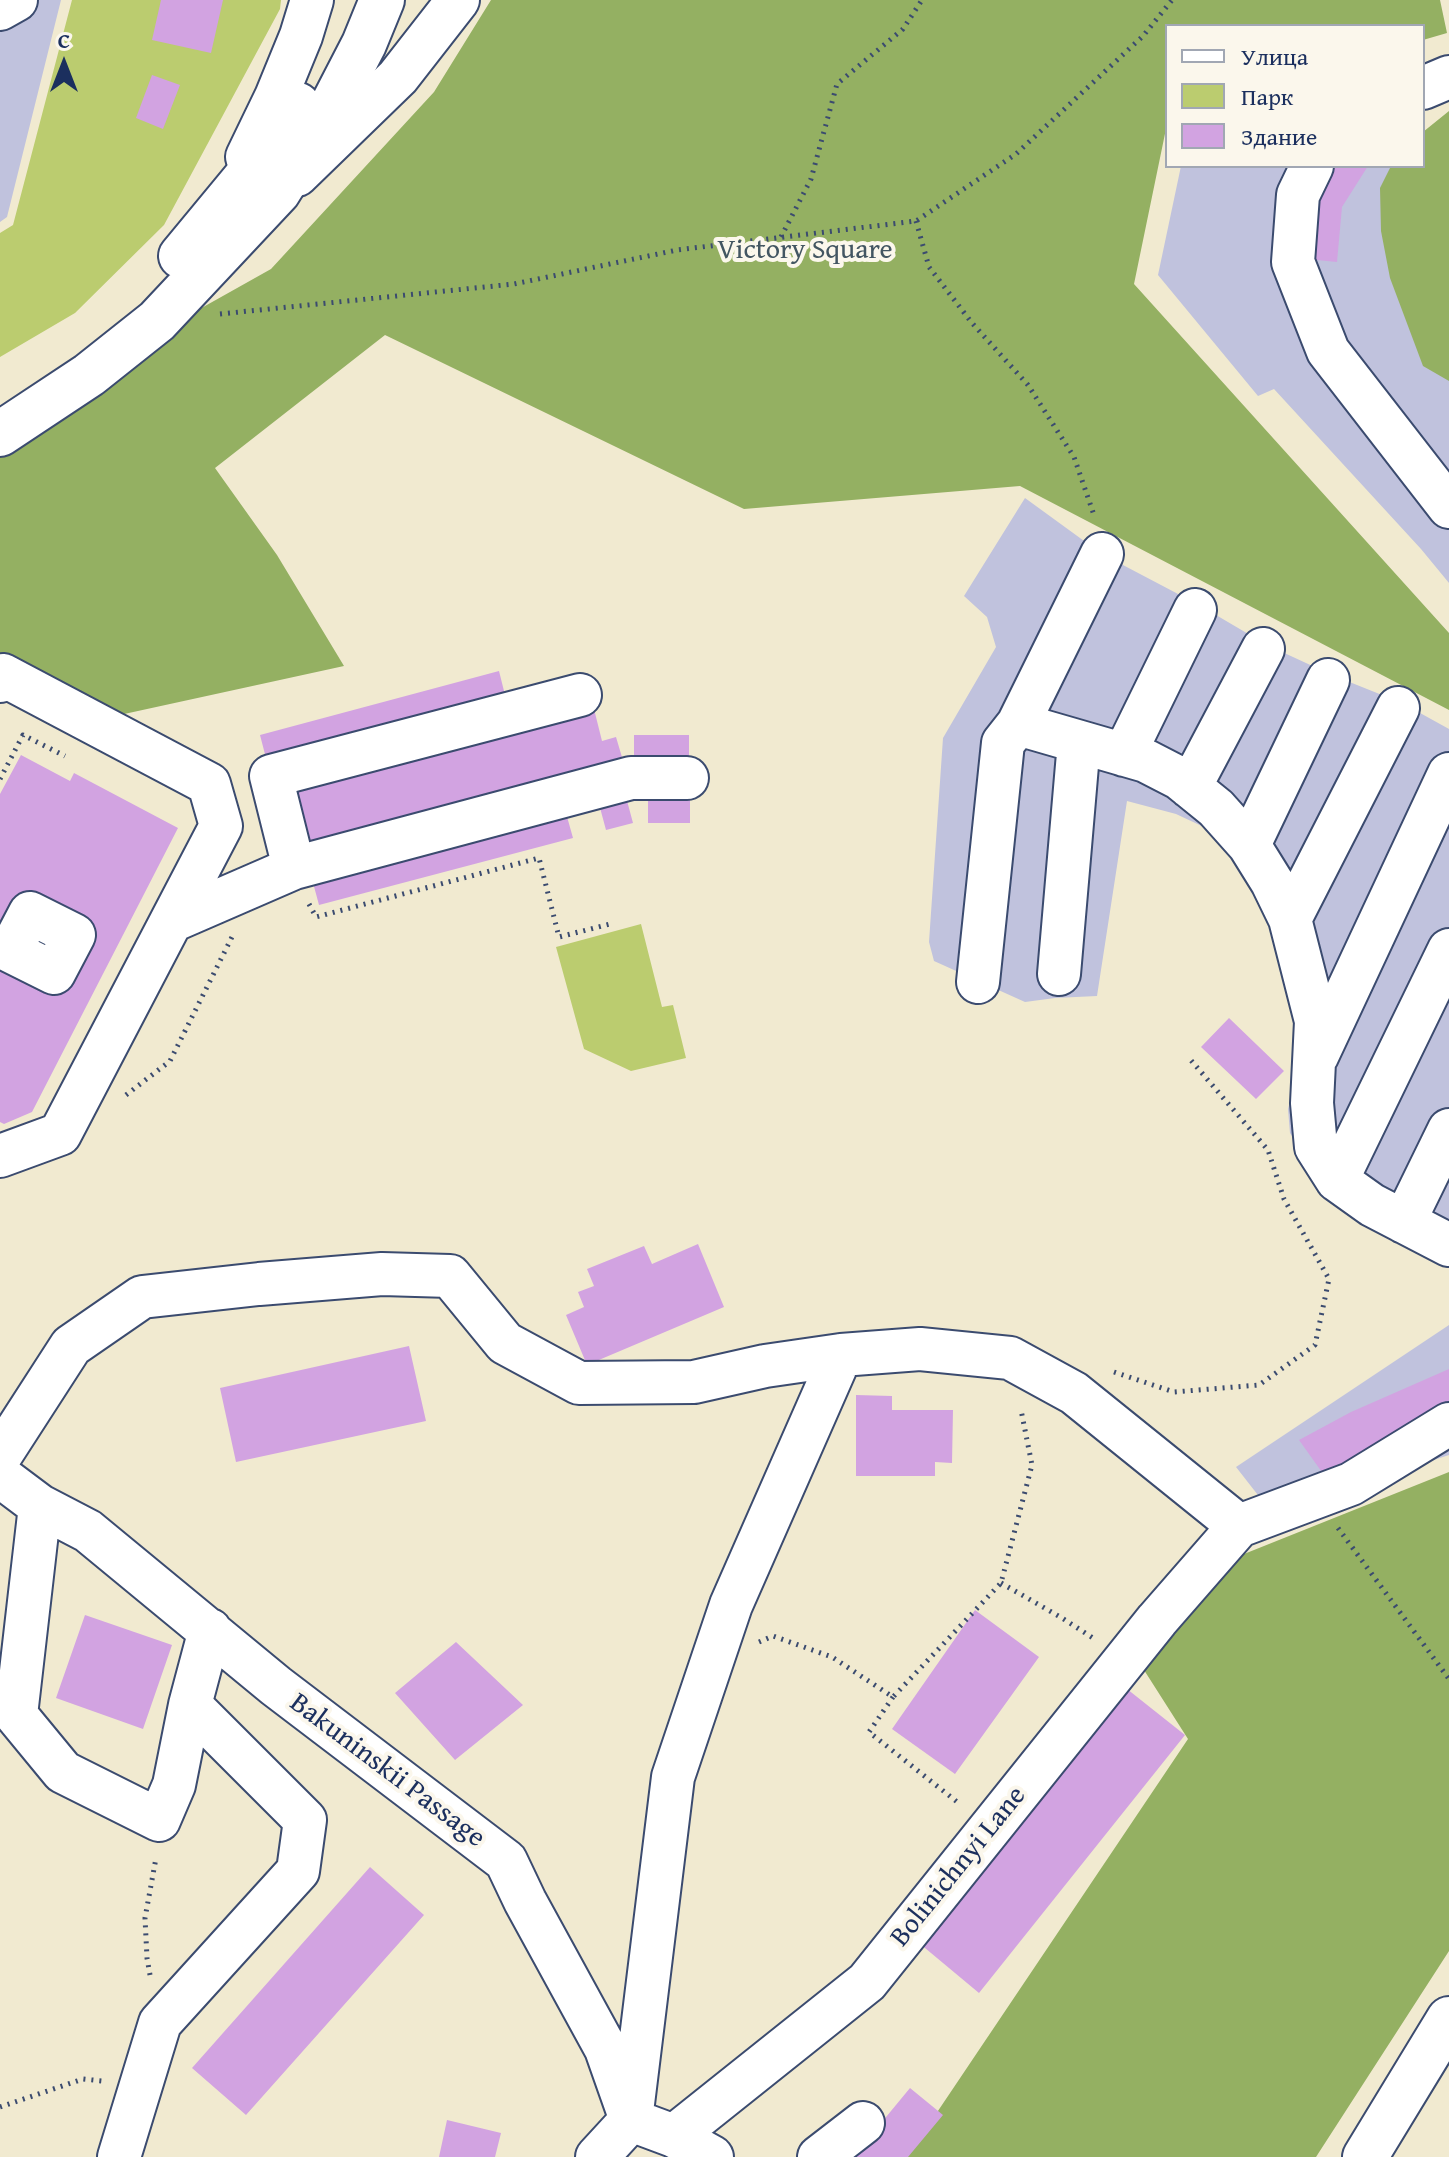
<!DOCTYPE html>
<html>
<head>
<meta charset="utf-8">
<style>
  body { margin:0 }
  #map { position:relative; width:1449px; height:2157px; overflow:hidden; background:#f1ead0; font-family:"Gentium Book Plus",serif }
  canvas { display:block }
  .legend { position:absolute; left:1165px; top:24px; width:260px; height:144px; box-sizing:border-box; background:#fbf7ec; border:2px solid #a1a7b3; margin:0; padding:10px 14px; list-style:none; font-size:24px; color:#1b2f5e }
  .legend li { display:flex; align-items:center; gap:16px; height:40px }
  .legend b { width:40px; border:2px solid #a1a7b3 }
  .north { position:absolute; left:24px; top:24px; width:80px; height:80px; -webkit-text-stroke:6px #fbf7ec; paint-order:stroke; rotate:0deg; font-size:22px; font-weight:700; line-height:32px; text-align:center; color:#1b2f5e }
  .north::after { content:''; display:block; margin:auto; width:28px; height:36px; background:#1b2f5e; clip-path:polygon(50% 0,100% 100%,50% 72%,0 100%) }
</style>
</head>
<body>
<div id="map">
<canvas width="1449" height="2157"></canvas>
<ul class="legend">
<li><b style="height:10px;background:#fff"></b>Улица</li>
<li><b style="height:22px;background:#bbcc6f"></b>Парк</li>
<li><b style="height:22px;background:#d2a3e1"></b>Здание</li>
</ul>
<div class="north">С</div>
</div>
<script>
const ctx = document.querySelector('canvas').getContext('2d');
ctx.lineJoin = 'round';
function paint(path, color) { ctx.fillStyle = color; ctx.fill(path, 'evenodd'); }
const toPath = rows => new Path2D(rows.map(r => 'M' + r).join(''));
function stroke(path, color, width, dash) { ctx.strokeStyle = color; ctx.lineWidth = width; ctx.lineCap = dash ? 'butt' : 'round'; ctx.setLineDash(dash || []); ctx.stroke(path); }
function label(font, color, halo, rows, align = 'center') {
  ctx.font = font + ' "Gentium Book Plus",serif'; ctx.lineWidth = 8; ctx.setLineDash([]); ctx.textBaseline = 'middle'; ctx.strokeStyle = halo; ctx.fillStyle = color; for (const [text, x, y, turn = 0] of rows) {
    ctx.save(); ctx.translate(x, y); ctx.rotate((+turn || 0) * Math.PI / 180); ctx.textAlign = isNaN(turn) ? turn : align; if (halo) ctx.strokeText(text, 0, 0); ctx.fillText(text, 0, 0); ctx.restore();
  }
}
paint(toPath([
  [0,0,61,0,7,217,0,222],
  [1181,166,1393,166,1449,373,1449,583,1421,549,1274,389,1258,396,1158,275],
  [1025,498,1102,554,1199,605,1267,645,1332,675,1402,703,1449,729,1449,1266,1302,1151,1290,1133,1288,1109,1300,1063,1302,1017,1269,905,1221,835,1176,814,1127,801,1097,996,1055,998,1025,1002,934,961,929,942,943,738,996,647,987,617,964,596],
  [1449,1325,1449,1455,1272,1513,1236,1467]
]), '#c0c2dd');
paint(toPath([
  [72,0,281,0,280,9,164,225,75,313,0,357,0,233,13,225],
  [641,924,662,1007,673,1005,686,1058,631,1071,584,1049,556,947]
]), '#bbcc6f');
paint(toPath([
  [491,0,1440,0,1447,33,1423,40,1423,26,1167,26,1167,124,1134,284,1449,633,1449,710,1020,486,744,509,385,335,215,468,277,555,344,666,115,716,0,655,0,436,107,361,271,269,434,92],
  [1449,111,1449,381,1423,366,1390,278,1381,231,1380,188,1391,166,1423,166,1423,132],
  [1449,1472,1449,1951,1316,2157,907,2157,1188,1739,1144,1670,1234,1558]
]), '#94b062');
paint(toPath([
  [161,0,223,0,211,53,152,40],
  [152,75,180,85,163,129,136,118],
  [1333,166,1368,166,1342,207,1337,262,1307,259,1315,198],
  [499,671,506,699,267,762,260,735],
  [594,709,602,741,616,737,624,764,304,848,288,790],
  [634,735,689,735,689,762,634,762],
  [21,755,70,781,74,773,178,828,32,1112,4,1124,0,1122,0,794],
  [626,797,633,823,606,830,599,804],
  [648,797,690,797,690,823,648,823],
  [566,813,573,838,319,905,312,879],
  [1229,1018,1284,1071,1256,1099,1201,1047],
  [698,1244,724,1307,587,1365,566,1315,584,1307,578,1292,594,1286,587,1269,644,1246,652,1264],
  [409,1346,426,1421,236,1462,220,1388],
  [1449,1369,1449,1411,1324,1475,1299,1440,1351,1412],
  [856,1395,892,1396,892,1410,953,1410,952,1463,935,1462,935,1476,856,1476],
  [975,1610,1039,1657,955,1774,892,1729],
  [85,1615,172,1645,143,1729,56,1698],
  [456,1642,523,1705,455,1760,395,1693],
  [1122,1685,1185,1735,979,1993,913,1938],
  [370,1867,424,1915,246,2115,192,2068],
  [910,2088,943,2115,908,2157,853,2157],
  [447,2120,501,2133,495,2157,439,2157]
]), '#d2a3e1');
const minor = toPath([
  [0,9,16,0],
  [1423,88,1449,77],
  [247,157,276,97,301,36,312,0],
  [1312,166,1298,195,1293,262,1328,351,1449,507],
  [297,175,398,77,458,0],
  [0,681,3,675,209,784,221,826,60,1134,0,1156],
  [1018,724,1102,554],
  [1124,755,1195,610],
  [1190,787,1263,649],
  [1249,845,1328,680],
  [294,868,271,776,580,695],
  [1290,919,1398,708],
  [172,921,294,868,631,778,687,778],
  [0,946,54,973,74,935,30,913,10,951],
  [1059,974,1079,742],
  [978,982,1003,743,1018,724,1146,761,1179,778,1216,808,1249,845,1272,882,1290,919,1316,1021,1312,1103,1316,1147,1337,1180,1372,1205,1449,1245],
  [1317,1056,1449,774],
  [1337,1180,1449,950],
  [1404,1222,1449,1130],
  [841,1355,731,1605,673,1777,631,2120,674,2136,867,1982,1157,1620,1239,1526,1351,1484,1449,1424],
  [0,1456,71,1346,142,1297,259,1284,382,1274,450,1276,505,1343,579,1383,694,1382,765,1366,841,1355,920,1349,1010,1358,1074,1393,1239,1526],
  [0,1476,40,1506,88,1531,276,1686,506,1861,525,1901,606,2049,631,2120,597,2157],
  [40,1506,16,1715,63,1772,159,1820,174,1785,190,1705,210,1630],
  [674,2136,712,2157],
  [119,2157,160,2023,298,1871,305,1820,190,1705],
  [819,2157,863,2123]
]);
const major = toPath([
  [1365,2157,1449,2019]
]);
const highway = toPath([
  [181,256,272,146,298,105],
  [0,434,89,375,157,321,278,192,333,104,364,44,382,0]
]);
stroke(minor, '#3b4b6f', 46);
stroke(major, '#3b4b6f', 48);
stroke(highway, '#3b4b6f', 48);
stroke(toPath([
  [916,221,929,267,972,323,1028,385,1074,457,1095,518],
  [781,237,811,179,837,84,903,29,922,0],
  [220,314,514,284,677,250,916,221,1016,154,1143,36,1172,0],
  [0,779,23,735,65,756],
  [309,904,316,917,539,858,559,937,614,923],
  [126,1095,170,1061,232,937],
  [1114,1372,1174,1392,1259,1385,1315,1345,1329,1279,1284,1199,1268,1150,1189,1058],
  [1338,1528,1449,1679],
  [1001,1583,1062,1618,1093,1638],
  [759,1642,773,1636,832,1657,893,1697,1001,1583,1032,1465,1021,1410],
  [893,1697,869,1732,961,1805],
  [150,1975,147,1958,145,1918,156,1858],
  [0,2107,83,2079,102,2081]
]), '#3b4b6f', 5, [2, 6]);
stroke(minor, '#fff', 42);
stroke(major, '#fff', 44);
stroke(highway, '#fff', 44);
label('28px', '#435662', '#fbf7ec', [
  ["Victory Square",805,251]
]);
label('28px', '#1b2f5e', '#fbf7ec', [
  ["Bakuninskii Passage",387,1771,37],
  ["Bolinichnyi Lane",959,1867,-51]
]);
</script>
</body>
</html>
